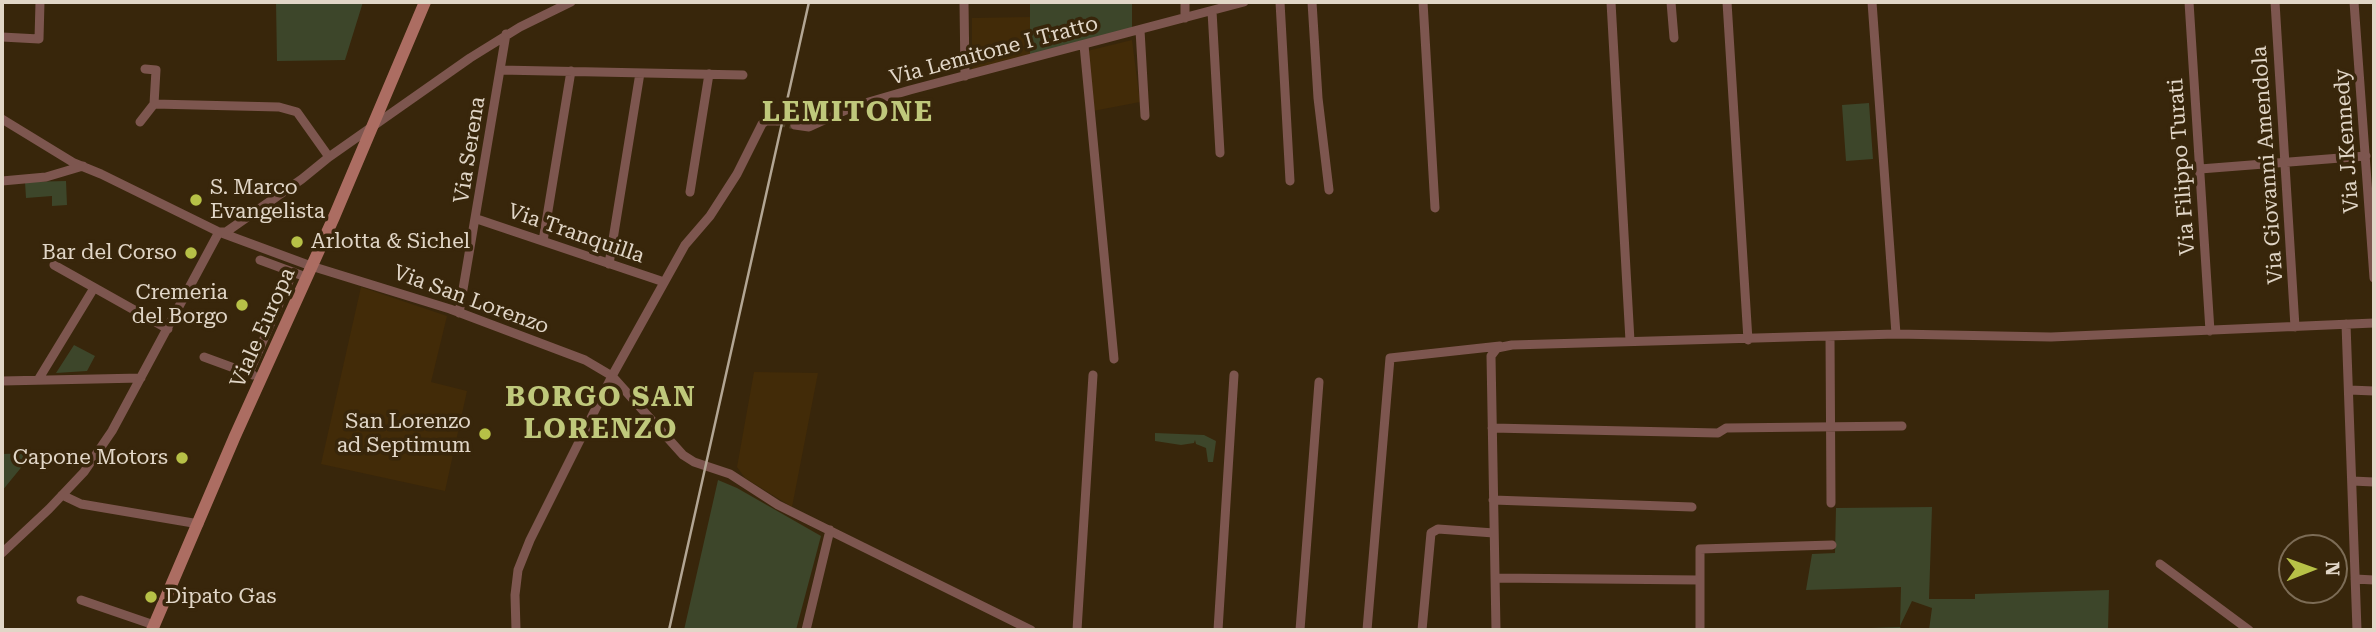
<!DOCTYPE html>
<html>
<head>
<meta charset="utf-8">
<style>
  body { margin:0 }
  #map { position:relative; width:2376px; height:632px; overflow:hidden; background:#38260b; font-family:"Roboto Serif",serif }
  canvas { display:block }
  .frame { position:absolute; inset:0; border:4px solid #e1d6c7; pointer-events:none }
  .north { position:absolute; left:2278px; top:534px; width:70px; height:70px; box-sizing:border-box; background:#38260b; border:2px solid #7c6c56; border-radius:50%; rotate:89deg; font-size:19px; font-weight:700; line-height:28px; text-align:center; color:#e1d6c7 }
  .north::after { content:''; display:block; margin:auto; width:24px; height:32px; background:#b7c147; clip-path:polygon(50% 0,100% 100%,50% 72%,0 100%) }
</style>
</head>
<body>
<div id="map">
<canvas width="2376" height="632"></canvas>
<div class="frame"></div>
<div class="north">N</div>
</div>
<script>
const ctx = document.querySelector('canvas').getContext('2d');
ctx.lineJoin = 'round';
function paint(path, color) { ctx.fillStyle = color; ctx.fill(path, 'evenodd'); }
const toPath = rows => new Path2D(rows.map(r => 'M' + r).join(''));
function stroke(path, color, width, dash) { ctx.strokeStyle = color; ctx.lineWidth = width; ctx.lineCap = dash ? 'butt' : 'round'; ctx.setLineDash(dash || []); ctx.stroke(path); }
function label(font, color, halo, rows, align = 'center') {
  ctx.font = font + ' "Roboto Serif",serif'; ctx.lineWidth = 7; ctx.setLineDash([]); ctx.textBaseline = 'middle'; ctx.strokeStyle = halo; ctx.fillStyle = color; for (const [text, x, y, turn = 0] of rows) {
    ctx.save(); ctx.translate(x, y); ctx.rotate((+turn || 0) * Math.PI / 180); ctx.textAlign = isNaN(turn) ? turn : align; if (halo) ctx.strokeText(text, 0, 0); ctx.fillText(text, 0, 0); ctx.restore();
  }
}
paint(toPath([
  [1030,17,1030,55,972,70,972,18],
  [1132,40,1140,102,1093,111,1087,51],
  [361,287,447,316,431,382,467,391,445,491,321,464],
  [754,372,818,373,792,507,745,478,737,467]
]), '#422b08');
paint(toPath([
  [276,2,363,2,345,60,277,61],
  [1030,2,1132,2,1132,29,1030,55],
  [1869,103,1873,159,1846,161,1842,105],
  [66,181,67,205,52,206,52,196,26,198,25,182],
  [74,345,95,356,87,371,56,373],
  [1155,433,1204,435,1216,441,1213,462,1208,462,1206,448,1196,444,1195,440,1194,443,1181,445,1155,441],
  [33,453,2,491,2,454],
  [718,480,737,488,821,536,796,630,684,630],
  [1932,507,1929,599,1975,599,1975,594,2109,590,2108,630,1929,630,1932,608,1912,601,1900,626,1901,630,1813,630,1900,627,1901,587,1806,590,1812,554,1835,553,1836,508]
]), '#3d462a');
stroke(toPath([
  [777,121,795,125]
]), '#514027', 9, [9, 4.5]);
stroke(toPath([
  [964,2,965,76],
  [1185,2,1185,18],
  [1280,2,1290,181],
  [1312,2,1318,98,1329,190],
  [1423,2,1435,208],
  [1611,2,1630,341],
  [1671,2,1674,38],
  [1727,2,1748,340],
  [1872,2,1896,334],
  [2189,2,2210,331],
  [2275,2,2295,327],
  [2354,2,2374,278],
  [1212,11,1220,153],
  [1140,30,1145,116],
  [2,37,39,39,40,2],
  [1084,45,1114,359],
  [500,70,743,75],
  [154,104,279,107,297,112,329,157],
  [2,119,74,163,101,174,219,232,311,266,450,309,585,360,612,376,683,455,694,462,730,474,778,505,1031,630],
  [140,122,154,104,156,70,145,69],
  [795,125,809,127,855,106,910,90,1244,2],
  [2200,169,2366,156],
  [2,181,46,177,83,166],
  [690,192,709,74],
  [477,219,664,282],
  [543,241,571,71],
  [260,260,306,277],
  [609,264,640,73],
  [54,265,168,329],
  [459,313,506,34],
  [2346,324,2357,630],
  [1830,336,1831,503],
  [204,357,253,375],
  [249,373,293,272],
  [38,380,94,288],
  [2,381,141,378],
  [2349,390,2374,391],
  [1492,428,1718,433,1726,428,1902,426],
  [2352,481,2374,482],
  [62,495,81,504,199,524],
  [1493,500,1692,507],
  [2,553,49,509,84,472,112,431,219,232,226,232,302,179,329,157,470,58,520,27,571,2],
  [2160,564,2249,630],
  [1495,578,1699,580],
  [2355,579,2374,580],
  [81,600,154,625],
  [516,630,515,595,518,570,530,540,612,376,685,245,710,216,737,174,762,124,766,121,777,121],
  [806,630,830,530],
  [1077,630,1093,375],
  [1218,630,1234,375],
  [1300,630,1319,382],
  [1367,630,1390,358,1500,346],
  [1422,630,1431,533,1438,529,1494,533],
  [1496,630,1491,356,1497,348,1512,345,1896,334,2051,337,2374,323],
  [1700,630,1700,549,1832,545]
]), '#7d564f', 9);
stroke(toPath([
  [152,630,235,436,334,217,425,2]
]), '#ac6d62', 12);
stroke(toPath([
  [669,630,809,2]
]), '#b3a694', 2.5);
for (const [x, y, r, color] of [
  [196,200,7,"#b7c147"],
  [297,242,7,"#b7c147"],
  [191,253,7,"#b7c147"],
  [242,305,7,"#b7c147"],
  [485,434,7,"#b7c147"],
  [182,458,7,"#b7c147"],
  [151,597,7,"#b7c147"]
]) { const dot = new Path2D(); dot.arc(x, y, r, 0, 2 * Math.PI); ctx.fillStyle = color; ctx.fill(dot); stroke(dot, '#38260b', 2.5); }
label('21px', '#e1d6c7', '#38260b', [
  ["Via Lemitone I Tratto",994,51,-15],
  ["Via J.Kennedy",2347,141,-94],
  ["Via Serena",470,150,-81],
  ["Via Giovanni Amendola",2268,165,-94],
  ["Via Filippo Turati",2182,167,-94],
  ["Via Tranquilla",576,234,19],
  ["Via San Lorenzo",471,300,20],
  ["Viale Europa",263,328,-66]
]);
label('21px', '#e1d6c7', '#38260b', [
  ["S. Marco",210,188,"left"],
  ["Evangelista",210,212,"left"],
  ["Arlotta & Sichel",311,242,"left"],
  ["Bar del Corso",177,253],
  ["Cremeria",228,293],
  ["del Borgo",228,317],
  ["San Lorenzo",471,422],
  ["ad Septimum",471,446],
  ["Capone Motors",168,458],
  ["Dipato Gas",165,597,"left"]
], 'right');
ctx.letterSpacing = '2px';
label('bold 28px', '#bfc87b', '#38260b', [
  ["LEMITONE",848,113],
  ["BORGO SAN",601,398],
  ["LORENZO",601,430]
]);
ctx.letterSpacing = '0px';
</script>
</body>
</html>
